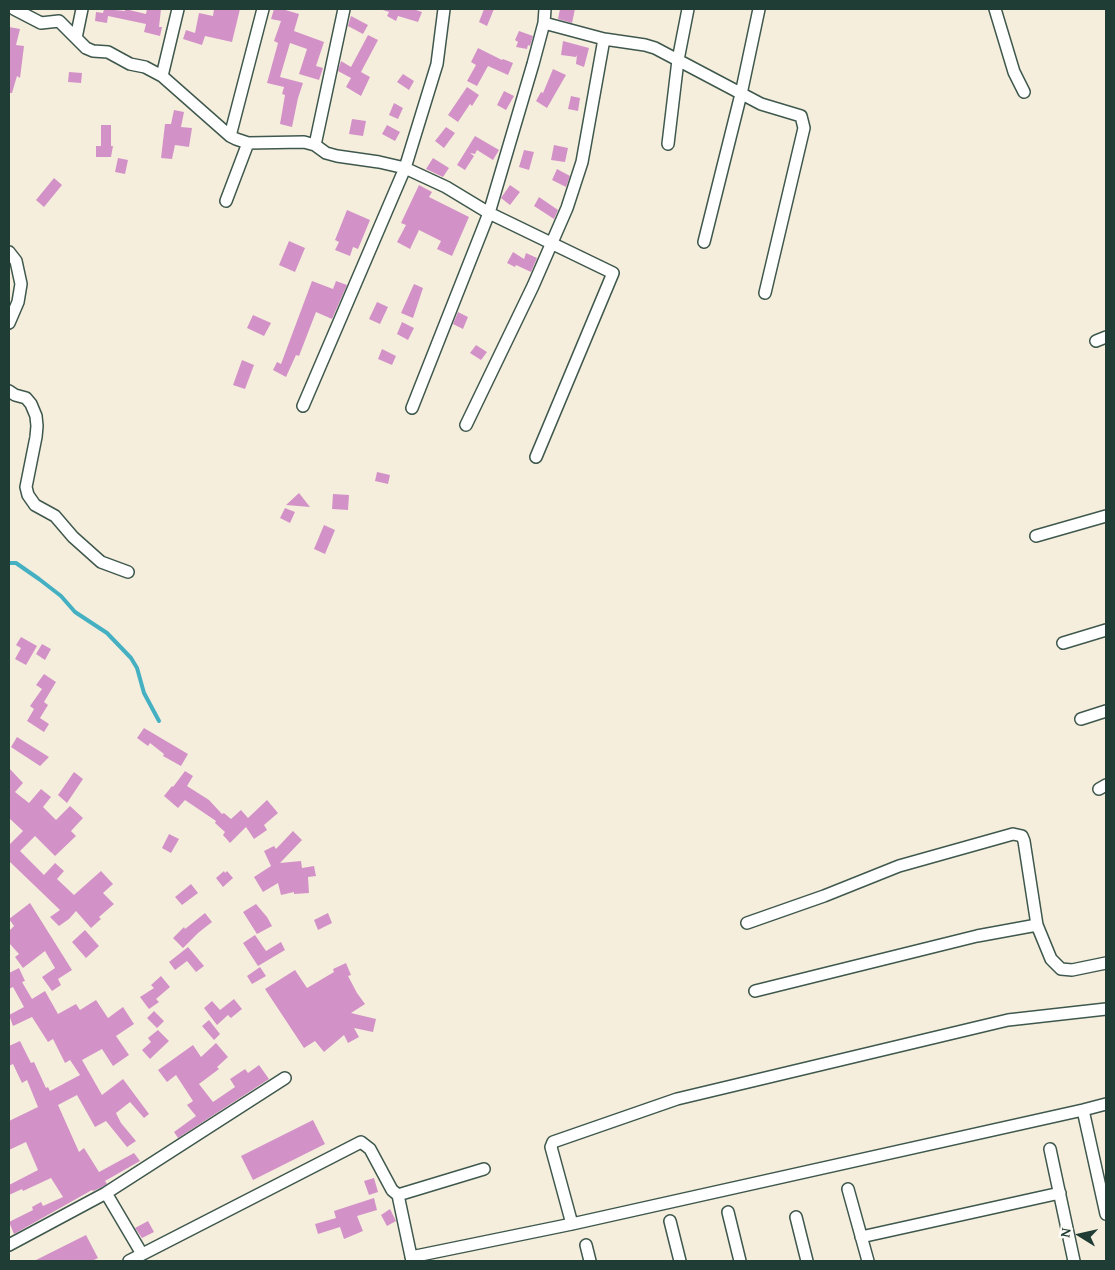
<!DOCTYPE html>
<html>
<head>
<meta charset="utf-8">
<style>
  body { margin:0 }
  #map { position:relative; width:1115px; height:1270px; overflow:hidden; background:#f6eedc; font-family:"Gentium Book Plus",serif }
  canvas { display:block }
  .frame { position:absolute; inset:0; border:10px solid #1f3d34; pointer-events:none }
  .north { position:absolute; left:1055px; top:1210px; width:50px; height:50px; -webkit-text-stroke:4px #fdfcf7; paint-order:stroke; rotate:280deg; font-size:14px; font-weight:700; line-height:20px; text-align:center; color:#1f3d34 }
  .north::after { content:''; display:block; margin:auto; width:18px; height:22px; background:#1f3d34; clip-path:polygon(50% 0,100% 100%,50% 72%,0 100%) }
</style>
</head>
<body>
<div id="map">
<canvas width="1115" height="1270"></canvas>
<div class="frame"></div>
<div class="north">N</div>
</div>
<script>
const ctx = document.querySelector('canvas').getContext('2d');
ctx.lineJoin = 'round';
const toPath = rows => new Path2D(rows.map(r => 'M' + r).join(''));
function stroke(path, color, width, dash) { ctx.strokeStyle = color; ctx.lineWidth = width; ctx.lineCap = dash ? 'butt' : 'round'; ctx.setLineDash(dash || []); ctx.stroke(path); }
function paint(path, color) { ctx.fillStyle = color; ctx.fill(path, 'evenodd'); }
stroke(toPath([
  [9,563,16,563,39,579,61,596,75,612,107,633,131,658,137,668,144,693,159,721]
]), '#44b0c2', 4);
paint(toPath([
  [104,9,125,11,125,9,146,14,147,9,161,9,159,27,162,27,160,36,144,32,146,24,108,16,107,23,95,21,96,12,103,13],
  [214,9,240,9,232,42,205,36,202,45,183,39,186,30,195,33,199,13,213,16],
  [274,9,282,9,299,14,294,31,324,42,316,66,323,68,319,80,299,74,307,49,290,43,280,77,303,83,298,98,292,127,280,124,285,95,282,94,284,87,267,83,278,43,274,41,281,21,271,19],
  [383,9,413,9,422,12,418,22,398,16,396,21,387,16,389,12,383,10],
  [484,9,494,9,487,26,479,22],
  [560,9,575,9,572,23,558,19],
  [351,16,368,25,363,34,348,26],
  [9,27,20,29,16,45,24,46,20,78,17,76,12,93,9,93],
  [519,31,533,36,530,46,528,45,527,49,516,47,518,42,515,40],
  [368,35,378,40,361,72,370,77,361,96,346,87,351,78,338,71,341,61,351,67],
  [563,41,589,48,584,67,576,64,577,55,576,57,561,55],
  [478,48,502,60,503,59,513,63,508,75,488,66,477,86,467,81,476,65,471,62],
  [553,69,566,75,547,108,536,101,541,92,543,93],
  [69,72,82,73,81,83,68,82],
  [403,74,414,81,409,90,397,82],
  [467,87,479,95,472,106,470,104,458,122,448,115],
  [504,91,514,96,506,110,497,105],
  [571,96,580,98,578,111,568,109],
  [394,103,403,108,398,119,389,115],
  [174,110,184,112,181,127,192,128,189,147,175,145,172,159,161,158,165,124,171,124],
  [352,119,366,121,363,136,349,134],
  [101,125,111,125,111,146,113,146,111,157,96,157,96,146,101,146],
  [387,125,400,132,395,141,382,134],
  [446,127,455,133,444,148,435,141],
  [475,136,499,150,493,160,477,150,475,154,470,153,474,156,465,170,457,165],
  [554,145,568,148,565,162,551,160],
  [524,150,534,152,529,170,519,167],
  [118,158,128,160,125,174,115,172],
  [433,158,449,168,443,177,426,169],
  [557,169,570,176,566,187,552,180],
  [54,178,62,185,44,207,36,200],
  [419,185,432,192,429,197,469,217,452,256,437,249,441,241,419,230,410,249,397,242,406,225,401,223],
  [510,185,520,192,510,205,501,198],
  [539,197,558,210,554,219,534,206],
  [347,210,370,220,358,249,353,247,350,256,335,250,339,242,335,240],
  [289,241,305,248,295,272,279,265],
  [513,252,524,259,526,253,537,258,531,272,516,265,515,267,507,263],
  [312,281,333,289,336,281,347,285,332,319,316,312,299,356,296,355,286,377,273,370,277,362,281,364],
  [414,284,423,288,413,318,401,313],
  [377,302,388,307,380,324,369,319],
  [458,312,468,317,463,329,453,324],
  [253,315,271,323,264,336,247,328],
  [402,322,414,328,408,340,397,334],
  [476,345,487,352,481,360,470,353],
  [382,349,396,356,392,365,378,359],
  [242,360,254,365,245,389,233,385],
  [377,472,390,475,388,484,375,481],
  [299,493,310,507,286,505],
  [333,494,349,495,348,510,332,509],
  [285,508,295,512,290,523,280,518],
  [324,525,335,530,325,554,314,549],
  [21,637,37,646,26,665,15,659,21,648,16,645],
  [42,644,51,649,45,660,36,654],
  [44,674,56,682,44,702,48,705,40,718,49,724,44,732,27,721,34,709,30,706,42,689,36,685],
  [144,728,188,754,181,766,163,756,164,754,150,743,148,746,137,738],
  [17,737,49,757,40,766,11,747],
  [9,768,23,783,15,792,29,803,41,789,51,797,43,807,56,820,70,806,83,818,71,831,76,836,55,856,35,836,20,851,44,875,55,863,64,871,57,879,74,895,101,871,113,884,103,893,114,904,99,917,101,919,91,928,76,911,69,919,59,926,50,917,60,910,9,861,9,845,23,831,9,818],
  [185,771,193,776,187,786,209,800,222,814,224,813,231,819,241,810,248,818,267,800,278,813,264,825,267,830,254,839,246,827,230,843,223,835,225,832,215,823,216,821,185,800,178,808,164,796,172,786,173,787],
  [74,772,83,779,67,803,58,795],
  [293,831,302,840,280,863,301,861,302,868,314,866,316,876,308,877,309,893,294,894,294,892,281,895,278,883,263,892,254,877,271,866,264,851,274,846,276,849],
  [169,834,179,839,171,853,162,848],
  [224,871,225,873,227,871,233,878,223,887,216,878],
  [191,884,198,893,182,905,175,897],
  [30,903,72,970,58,979,61,985,52,991,42,977,55,968,45,951,23,968,15,957,19,954,9,943,9,931,14,926,9,919],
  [256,904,267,917,272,926,257,934,243,912],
  [205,913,212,922,198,933,183,948,173,938,184,927,185,929],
  [328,913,332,923,318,930,314,920],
  [85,930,99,946,86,958,72,942],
  [255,935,266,951,281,942,285,950,258,966,243,943],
  [188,947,204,966,196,972,187,961,175,970,169,962],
  [346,963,351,975,348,976,357,993,365,1004,351,1013,376,1019,373,1032,354,1028,359,1037,348,1043,344,1035,324,1052,315,1041,304,1048,265,989,295,970,307,988,334,972,333,969],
  [260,967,266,976,252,984,247,976],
  [19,968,25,981,22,982,32,999,45,991,58,1014,76,1004,80,1010,96,1000,108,1018,123,1007,134,1024,116,1036,129,1055,113,1066,102,1049,82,1060,102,1095,123,1079,149,1114,144,1118,130,1102,116,1113,121,1123,136,1141,127,1147,106,1121,95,1127,77,1095,58,1105,79,1152,84,1148,99,1172,134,1153,140,1161,105,1181,107,1184,102,1187,93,1191,92,1190,14,1234,9,1222,33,1210,32,1207,41,1202,43,1206,63,1197,51,1178,23,1191,22,1189,9,1195,9,1185,38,1170,26,1142,9,1150,9,1121,38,1107,27,1080,22,1083,13,1064,9,1066,9,1046,20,1041,31,1063,34,1062,46,1088,48,1087,50,1091,80,1075,70,1060,65,1063,53,1039,48,1042,32,1017,13,1026,9,1015,24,1007,13,987,9,989,9,973],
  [161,976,170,987,156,999,159,1002,149,1009,140,997,154,988,151,985],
  [234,999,242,1009,231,1018,228,1015,217,1025,204,1008,212,1001,220,1010],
  [154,1011,164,1021,157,1028,147,1018],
  [209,1020,220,1034,214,1040,202,1026],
  [158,1030,169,1041,150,1059,142,1050,151,1042,148,1038],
  [216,1043,228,1057,217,1067,219,1069,199,1084,213,1102,235,1087,230,1079,245,1069,248,1073,259,1065,269,1079,178,1138,174,1132,196,1116,187,1105,193,1101,176,1075,167,1082,158,1070,193,1045,201,1057],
  [313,1120,325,1144,253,1180,241,1156],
  [374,1178,378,1192,369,1195,364,1181],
  [374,1198,377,1210,357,1216,363,1231,344,1239,340,1227,318,1234,315,1224,336,1218,334,1211],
  [390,1209,396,1221,387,1226,381,1215],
  [148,1221,154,1232,142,1238,135,1228],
  [86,1235,98,1258,92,1261,34,1261]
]), '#d292c8');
const minor = toPath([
  [14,9,41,23,59,21,86,48,93,51,108,52,130,64,145,67,162,76,230,136,236,139,248,143,304,142,315,145,326,153,337,156,379,162,405,168,446,187,489,213,613,273,536,457],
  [995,9,1014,72,1024,92],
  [544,23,604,39,645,45,655,48,761,104,801,116,804,128,765,293],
  [76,38,82,9],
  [162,76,178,9],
  [230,136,263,9],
  [668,144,678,60,688,9],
  [315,145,344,9],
  [226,201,248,143],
  [704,242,741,94,759,9],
  [9,252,16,261,21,284,18,302,9,323],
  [1096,341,1106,337],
  [9,391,15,395,26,398,31,404,36,416,37,426,36,437,26,487,28,495,35,505,55,516,73,537,101,562,128,572],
  [303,406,405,168,437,64,444,9],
  [412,408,489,213,533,64,544,23,545,9],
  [466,425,533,286,567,208,582,162,604,39],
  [1036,536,1106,516],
  [1063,643,1106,630],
  [1081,719,1106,711],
  [1099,789,1106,785],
  [747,923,824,896,899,866,1013,834,1022,836,1024,841,1037,925],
  [755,991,977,936,1037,925,1051,959,1061,969,1072,970,1106,963],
  [1083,1110,1106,1214],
  [1050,1149,1074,1261],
  [848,1189,868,1261],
  [106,1193,142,1254],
  [398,1195,484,1169],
  [728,1212,740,1261],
  [796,1217,807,1261],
  [670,1221,680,1261],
  [572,1224,551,1147,553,1142,677,1099,1008,1020,1106,1009],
  [861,1237,1060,1193],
  [9,1245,106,1193,285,1078],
  [586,1245,590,1261],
  [411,1257,572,1224,1083,1110,1106,1104],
  [129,1261,361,1142,370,1149,392,1190,398,1195,412,1261]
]);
stroke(minor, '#3f584d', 14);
stroke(minor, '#fff', 11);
</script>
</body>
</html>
